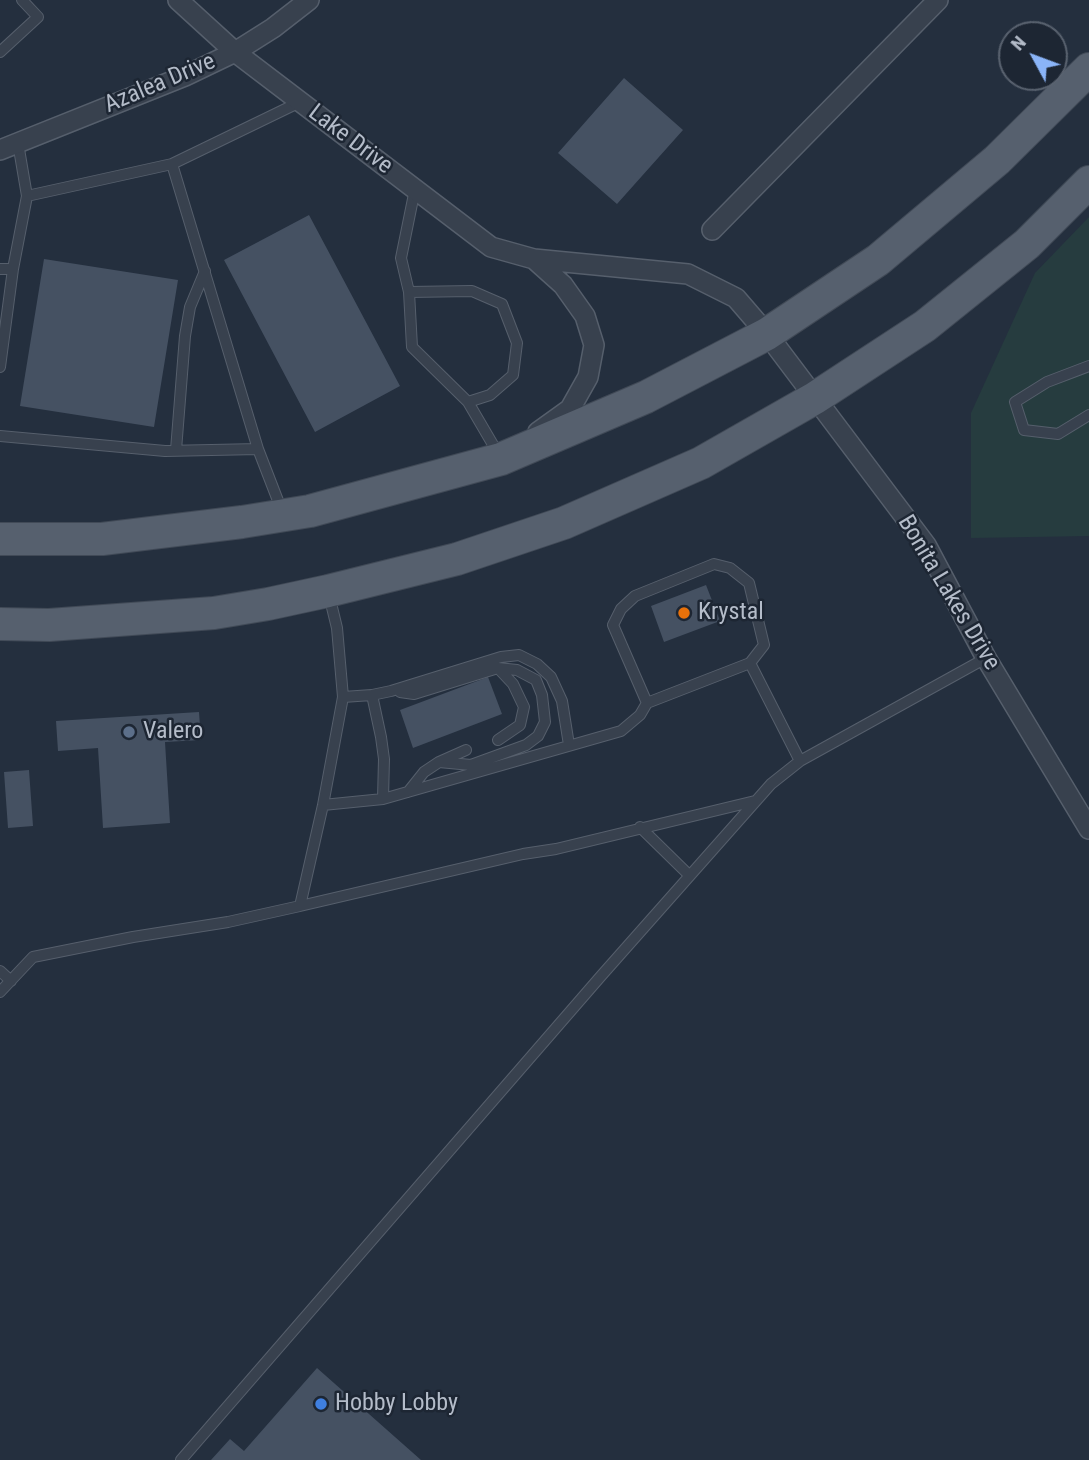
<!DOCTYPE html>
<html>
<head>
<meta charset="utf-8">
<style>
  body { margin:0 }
  #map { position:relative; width:1089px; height:1460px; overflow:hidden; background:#242f3e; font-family:"Roboto Condensed",sans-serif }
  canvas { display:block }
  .north { position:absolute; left:998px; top:21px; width:70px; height:70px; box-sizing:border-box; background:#1d2633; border:2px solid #59626f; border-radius:50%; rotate:311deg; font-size:19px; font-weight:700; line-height:28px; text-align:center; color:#b4bcc9 }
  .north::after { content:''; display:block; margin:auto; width:24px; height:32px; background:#8ab4f8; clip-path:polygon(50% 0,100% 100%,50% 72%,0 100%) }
</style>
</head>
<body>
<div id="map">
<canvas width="1089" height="1460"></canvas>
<div class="north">N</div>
</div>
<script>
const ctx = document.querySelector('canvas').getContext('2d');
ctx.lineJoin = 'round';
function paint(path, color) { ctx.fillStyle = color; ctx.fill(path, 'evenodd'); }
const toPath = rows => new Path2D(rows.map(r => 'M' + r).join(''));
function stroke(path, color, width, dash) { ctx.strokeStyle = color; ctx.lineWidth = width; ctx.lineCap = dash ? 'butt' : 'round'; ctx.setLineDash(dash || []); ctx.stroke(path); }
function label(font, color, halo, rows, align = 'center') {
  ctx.font = font + ' "Roboto Condensed",sans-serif'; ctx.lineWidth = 5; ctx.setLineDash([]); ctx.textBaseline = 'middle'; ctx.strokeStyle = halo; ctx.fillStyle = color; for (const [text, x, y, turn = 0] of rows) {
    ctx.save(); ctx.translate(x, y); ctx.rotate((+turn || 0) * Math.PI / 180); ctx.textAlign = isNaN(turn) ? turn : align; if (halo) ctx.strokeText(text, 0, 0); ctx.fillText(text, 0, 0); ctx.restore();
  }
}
paint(toPath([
  [1089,217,1089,536,971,538,971,413,1035,273]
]), '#263c3f');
paint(toPath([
  [624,78,683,130,617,204,558,153],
  [309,215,400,386,315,432,224,260],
  [44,259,178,280,154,427,20,406],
  [706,585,720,621,664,642,651,606],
  [488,677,502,714,413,748,400,710],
  [199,712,201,740,165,742,170,823,103,828,98,748,58,751,56,721],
  [29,770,33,826,8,828,4,772],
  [317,1368,421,1460,211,1460,230,1439,244,1451]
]), '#455162');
const service = toPath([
  [0,52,38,17,22,0],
  [172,164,300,102],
  [415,189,401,258,409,292,412,347,468,402,499,455],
  [27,196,172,164,258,449],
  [0,269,13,269,0,367],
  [13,269,27,196,18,143],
  [409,292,472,291,502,304,517,343,513,375,490,395,468,402],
  [1089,366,1047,382,1015,402,1024,430,1058,434,1089,415],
  [0,436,165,451,258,449,282,511],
  [176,450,185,336,190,307,205,271],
  [750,663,800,761],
  [400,692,414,694,498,668,513,684,524,707,520,725,498,740],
  [372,695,381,737,384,759,383,799],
  [343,697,372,695,391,691,501,657,519,655,537,664,551,677,562,701,569,745],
  [439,762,471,765,526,745,538,736,545,722,542,695,536,680,517,670,498,668],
  [408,792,424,772,439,762,466,750],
  [323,805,383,799,621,731,640,715,647,703,750,663,764,645,749,583,730,568,714,564,635,596,621,609,613,625,647,703],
  [640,827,689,875],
  [300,906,523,854,556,849,755,801],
  [0,971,11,981],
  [0,992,33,957,133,937,228,922,300,906,323,805,343,697,337,628,329,595],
  [181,1460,601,976,771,784,800,761,986,658]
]);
const minor = toPath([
  [178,0,235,52,491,247,534,259,688,274,736,298,767,334,926,545,986,658,1089,829],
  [0,150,185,76,235,52,273,28,309,0],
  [712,230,938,0],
  [534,259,563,285,585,316,594,345,588,377,570,409,538,432]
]);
const primary = toPath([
  [0,539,102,539,242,522,310,511,501,459,646,397,767,334,878,260,997,160,1089,69],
  [0,624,49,625,214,613,268,604,328,591,457,559,564,523,701,463,815,398,925,326,1027,244,1089,182]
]);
stroke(service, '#565f6c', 12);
stroke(minor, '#565f6c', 22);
stroke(primary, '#414a57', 34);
stroke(service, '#38414e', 10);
stroke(minor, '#38414e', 19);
stroke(primary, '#56606e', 32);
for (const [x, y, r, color] of [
  [684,613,7,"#e8710a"],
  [129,732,7,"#5c6f8a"],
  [321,1404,7,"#3f7fe0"]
]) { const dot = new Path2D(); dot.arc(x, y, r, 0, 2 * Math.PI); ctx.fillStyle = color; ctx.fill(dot); stroke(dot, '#1d2633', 2.5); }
label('24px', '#b4bcc9', '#1d2633', [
  ["Azalea Drive",160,84,-23],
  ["Lake Drive",350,140,37],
  ["Bonita Lakes Drive",948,593,59]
]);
label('24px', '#b4bcc9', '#1d2633', [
  ["Krystal",698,613],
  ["Valero",143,732],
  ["Hobby Lobby",335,1404]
], 'left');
</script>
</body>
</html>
